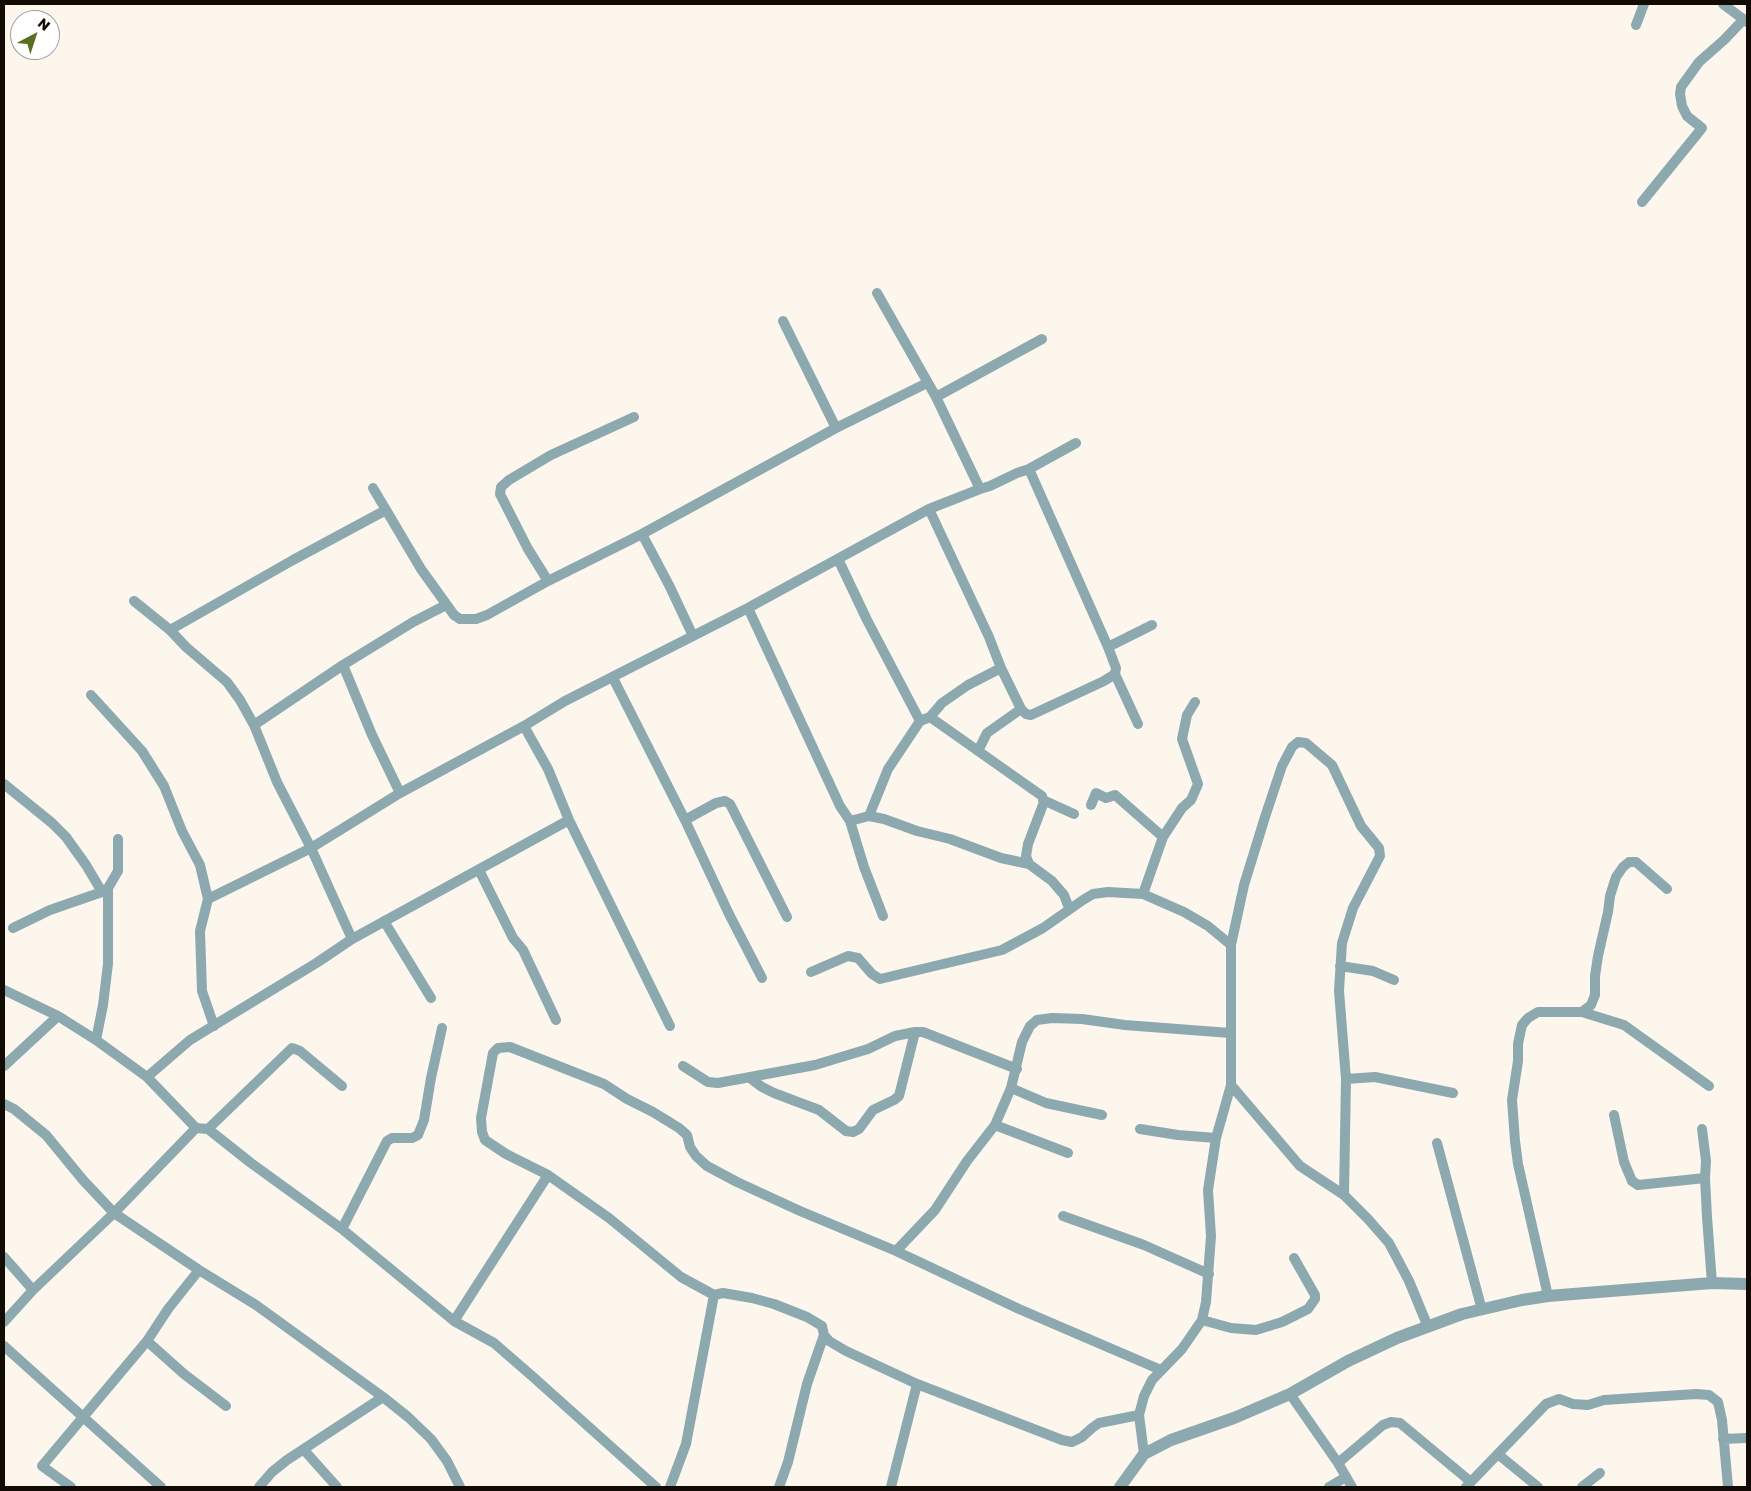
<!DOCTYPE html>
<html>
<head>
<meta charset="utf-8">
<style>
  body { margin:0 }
  #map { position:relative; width:1751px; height:1491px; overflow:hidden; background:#fdf6ed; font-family:"Golos Text",sans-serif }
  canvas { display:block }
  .frame { position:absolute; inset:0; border:5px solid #120c05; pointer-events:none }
  .north { position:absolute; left:10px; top:10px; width:50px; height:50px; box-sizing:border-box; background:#fff; border:1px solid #a09e9b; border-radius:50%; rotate:40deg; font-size:14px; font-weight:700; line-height:20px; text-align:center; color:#120c05 }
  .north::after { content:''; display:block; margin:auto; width:18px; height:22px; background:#596e1e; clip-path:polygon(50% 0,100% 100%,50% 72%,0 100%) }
</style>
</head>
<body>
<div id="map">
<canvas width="1751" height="1491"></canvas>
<div class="frame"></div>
<div class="north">N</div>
</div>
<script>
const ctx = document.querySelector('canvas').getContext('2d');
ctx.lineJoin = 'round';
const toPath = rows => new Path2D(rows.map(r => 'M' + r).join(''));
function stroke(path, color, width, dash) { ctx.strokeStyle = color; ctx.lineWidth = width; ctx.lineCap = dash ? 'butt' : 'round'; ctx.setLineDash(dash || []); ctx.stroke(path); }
stroke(toPath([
  [1723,4,1747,22],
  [1636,25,1644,4],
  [1642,202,1702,128,1687,116,1682,106,1680,94,1681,87,1699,62,1724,40,1744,19],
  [877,293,936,397,980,489],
  [783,321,836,428],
  [936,397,1042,339],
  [1029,469,1076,443],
  [373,488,421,569,454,615,460,619,476,619,487,615,548,581,642,534,836,428,927,383],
  [929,509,989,637,1001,668],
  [642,534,670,587,693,636],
  [838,559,867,620,920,721],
  [548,581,528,549,500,494,501,487,509,480,551,455,634,417],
  [134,601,170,630,186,647,227,682,240,700,254,725,277,782,311,848,352,939],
  [748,608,840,806,850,821,869,816,884,819,917,831,950,839,1001,858,1029,864],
  [170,630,293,560,386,510],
  [1108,647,1152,625],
  [1115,674,1138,724],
  [613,678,685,820,729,914,762,978],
  [91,695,142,751,164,786,182,831,200,865,208,899,200,931,202,991,214,1026],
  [930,717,1042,796,1044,802,1028,844,1026,856,1029,864,1052,881,1064,895,1069,908],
  [254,725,343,665],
  [524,726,548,769,569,820,670,1026],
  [978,751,987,733,1021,709],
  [4,784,52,823,66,837,86,865,102,892,108,888],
  [400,793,372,735,343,665,413,622,446,605],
  [1043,800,1074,814],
  [1091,805,1096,793,1106,798,1115,795,1163,837],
  [685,820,716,803,725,801,730,804,787,917],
  [850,821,864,867,883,916],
  [479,870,513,938,523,950,556,1020],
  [1143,894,1163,837,1182,808,1191,800,1198,784,1182,739,1187,715,1195,702],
  [208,899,311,848,400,793,524,726,565,701,748,608,929,509,980,489,990,486,1017,473,1029,469,1108,647,1116,668,1115,674,1104,681,1031,715,1026,714,1021,709,1001,668,968,685,942,703,930,717,920,721,888,769,869,816],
  [384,921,431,998],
  [13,928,50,910,102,892],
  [1340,966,1373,971,1394,980],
  [811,972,848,956,858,958,872,974,880,979,1002,950,1043,928,1083,900,1093,894,1108,892,1143,894,1184,912,1208,926,1231,945],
  [4,990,58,1016,96,1040,147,1077,196,1128,208,1129,251,1163,342,1229,454,1321,494,1343,532,1376,656,1487],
  [1582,1012,1624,1025,1709,1086],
  [96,1040,103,1005,108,964,108,888,118,871,118,839],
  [4,1066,58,1016],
  [683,1066,708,1082,718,1083,815,1065,868,1049,895,1036,915,1032,923,1032,1017,1069],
  [147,1077,190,1040,318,962,352,939,569,820],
  [750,1078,762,1087,774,1093,819,1110,846,1131,853,1132,859,1129,873,1110,894,1100,899,1096,915,1032],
  [1346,1079,1375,1077,1453,1093],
  [1231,1085,1300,1166,1344,1195,1368,1219,1389,1243,1409,1281,1428,1327],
  [1011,1088,1046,1103,1102,1115],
  [4,1104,14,1109,46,1135,83,1180,114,1213,199,1270,256,1305,383,1397,408,1417,431,1439,447,1461,460,1487],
  [1614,1115,1624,1162,1632,1181,1638,1185,1705,1178],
  [995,1125,1068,1153],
  [208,1129,292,1048,300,1051,342,1086],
  [1140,1129,1178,1135,1216,1138],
  [1702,1129,1706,1161,1705,1178,1707,1217,1712,1283],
  [1437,1143,1482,1310],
  [1063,1216,1144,1245,1209,1274],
  [342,1229,387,1141,392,1138,412,1138,418,1135,424,1120,431,1078,442,1028],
  [896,1251,935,1210,967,1161,995,1125,1011,1088,1022,1042,1030,1026,1037,1020,1052,1018,1082,1019,1125,1025,1230,1033],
  [4,1257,33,1290,114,1213,196,1128],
  [1548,1296,1518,1164,1515,1141,1512,1100,1518,1061,1518,1044,1522,1025,1528,1018,1538,1012,1582,1012,1591,1005,1595,995,1595,976,1598,956,1608,912,1610,896,1616,877,1623,867,1629,862,1636,862,1667,889],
  [1202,1320,1231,1328,1256,1330,1282,1322,1308,1309,1315,1299,1315,1295,1294,1258],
  [454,1321,548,1175],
  [4,1322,33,1290],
  [147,1341,184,1374,226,1406],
  [4,1346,161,1487],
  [1290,1394,1338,1463,1352,1487],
  [1139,1415,1099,1423,1092,1428,1082,1437,1072,1442,1062,1440,917,1384,846,1351,829,1341,824,1335,822,1326,807,1317,774,1304,752,1298,723,1293,714,1295,681,1277,609,1218,548,1175,506,1154,485,1140,482,1132,481,1118,493,1053,498,1048,510,1047,604,1084,627,1099,653,1112,679,1128,687,1135,690,1147,696,1156,707,1166,737,1182,800,1211,896,1251,1019,1309,1161,1370],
  [1723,1439,1747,1438],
  [304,1450,337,1487],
  [1144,1454,1139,1415,1144,1396,1152,1380,1182,1349,1202,1320,1206,1302,1211,1236,1208,1190,1216,1138,1231,1085,1231,945,1244,885,1265,817,1282,766,1292,747,1298,742,1306,743,1332,765,1361,826,1379,848,1380,856,1353,908,1342,943,1339,991,1346,1079,1344,1195],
  [1499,1455,1538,1487],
  [1338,1463,1383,1425,1391,1422,1400,1423,1471,1482],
  [71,1487,42,1466,147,1341,168,1309,199,1270],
  [259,1487,272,1472,287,1460,383,1397],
  [670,1487,686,1444,714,1295],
  [779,1487,788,1462,807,1384,824,1335],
  [891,1487,917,1384],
  [1329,1487,1346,1477],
  [1466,1487,1546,1404,1559,1399,1573,1404,1588,1405,1604,1400,1696,1394,1709,1395,1718,1402,1722,1420,1728,1487],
  [1582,1487,1600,1473]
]), '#8ca9af', 10);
stroke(toPath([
  [1120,1487,1144,1454,1171,1440,1234,1418,1290,1394,1348,1361,1397,1338,1462,1314,1522,1300,1548,1296,1712,1283,1747,1284]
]), '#8ca9af', 12);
</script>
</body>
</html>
